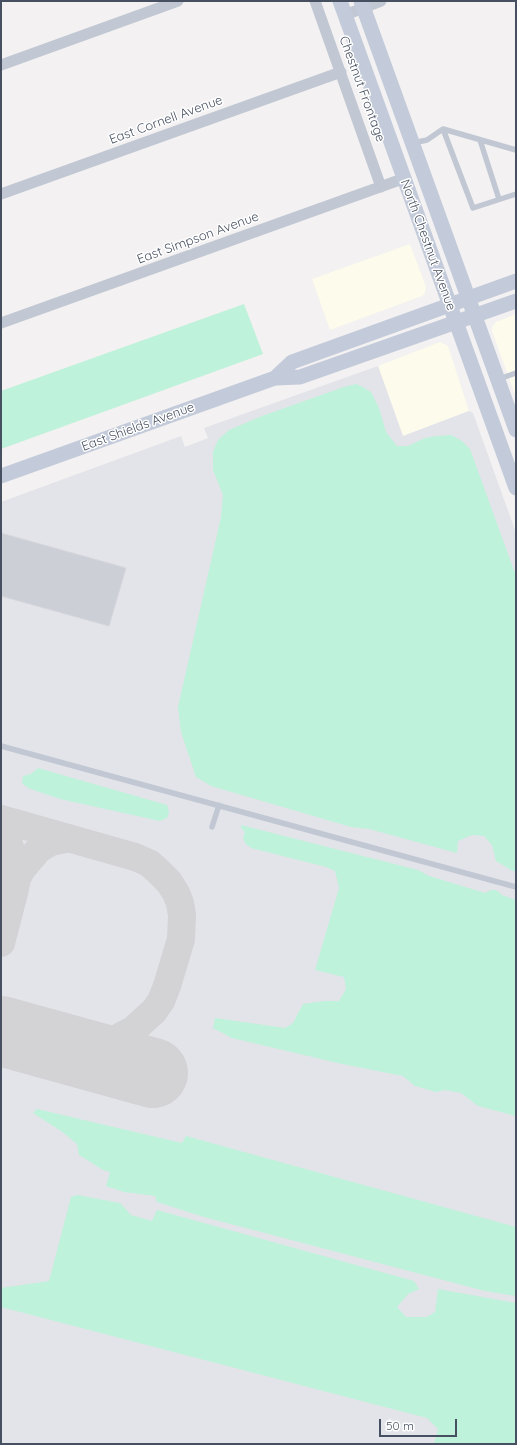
<!DOCTYPE html>
<html>
<head>
<meta charset="utf-8">
<style>
  body { margin:0 }
  #map { position:relative; width:517px; height:1445px; overflow:hidden; background:#f3f1f1; font-family:Quicksand,sans-serif }
  canvas { display:block }
  .frame { position:absolute; inset:0; border:2px solid #475060; pointer-events:none }
  .scale { position:absolute; left:379px; top:1419px; width:78px; height:18px; box-sizing:border-box; border:2px solid #475060; border-top:0; padding-left:5px; font-size:12px; line-height:14px; white-space:nowrap; color:#475060; -webkit-text-stroke:3px #fff; paint-order:stroke }
</style>
</head>
<body>
<div id="map">
<canvas width="517" height="1445"></canvas>
<div class="frame"></div>
<div class="scale">50 m</div>
</div>
<script>
const ctx = document.querySelector('canvas').getContext('2d');
ctx.lineJoin = 'round';
function paint(path, color) { ctx.fillStyle = color; ctx.fill(path, 'evenodd'); }
const toPath = rows => new Path2D(rows.map(r => 'M' + r).join(''));
function stroke(path, color, width, dash) { ctx.strokeStyle = color; ctx.lineWidth = width; ctx.lineCap = dash ? 'butt' : 'round'; ctx.setLineDash(dash || []); ctx.stroke(path); }
function label(font, color, halo, rows, align = 'center') {
  ctx.font = font + ' Quicksand,sans-serif'; ctx.lineWidth = 3; ctx.setLineDash([]); ctx.textBaseline = 'middle'; ctx.strokeStyle = halo; ctx.fillStyle = color; for (const [text, x, y, turn = 0] of rows) {
    ctx.save(); ctx.translate(x, y); ctx.rotate((+turn || 0) * Math.PI / 180); ctx.textAlign = isNaN(turn) ? turn : align; if (halo) ctx.strokeText(text, 0, 0); ctx.fillText(text, 0, 0); ctx.restore();
  }
}
paint(toPath([
  [410,244,426,287,425,293,422,296,330,330,312,279],
  [516,314,516,397,492,331,492,327,496,322],
  [440,342,448,346,469,411,403,436,378,366]
]), '#fdfbeb');
paint(toPath([
  [378,366,403,436,469,411,473,413,516,533,516,1444,1,1444,1,502,181,436,185,447,208,438,204,428]
]), '#e3e4e9');
paint(toPath([
  [244,304,263,354,1,449,1,391],
  [356,384,363,387,371,392,379,408,386,432,397,446,408,446,425,438,437,436,451,435,462,441,470,449,516,576,516,872,511,870,496,861,492,845,484,836,472,835,458,841,457,853,369,829,351,827,211,786,196,777,181,732,178,707,221,517,223,495,213,470,213,452,218,440,229,430,262,416,344,387],
  [38,768,167,805,169,812,167,818,160,821,60,799,28,788,22,783,23,776,31,774],
  [241,825,418,870,429,876,485,893,491,890,496,890,502,895,516,900,516,1116,478,1106,461,1093,445,1090,436,1092,415,1086,403,1076,342,1064,232,1038,213,1028,215,1018,285,1028,293,1023,303,1004,324,1001,339,1001,346,989,344,977,315,970,339,888,335,871,326,867,251,848,245,843,243,838,245,832,241,828],
  [37,1109,182,1143,186,1136,516,1227,516,1296,485,1291,204,1217,157,1202,155,1196,124,1192,106,1186,110,1172,103,1170,79,1155,77,1144,61,1131,33,1113],
  [77,1195,120,1203,131,1215,152,1221,157,1210,414,1281,419,1289,408,1294,397,1307,406,1317,427,1317,435,1312,438,1289,516,1303,516,1444,434,1444,438,1429,427,1418,1,1307,1,1288,49,1281,71,1197]
]), '#bef2da');
stroke(toPath([
  [1,819,135,857,149,863,159,872,169,882,176,893,180,903,182,915,181,939,167,986,161,1001,154,1011,133,1030,97,1049,81,1053],
  [1,831,9,844,16,867,15,889,1,943],
  [15,888,17,878,22,869,39,849,51,842,69,838]
]), '#d3d3d6', 28);
stroke(toPath([
  [1,1031,153,1073]
]), '#d3d3d6', 70);
const building = toPath([
  [1,533,126,568,109,626,1,596,1,533]
]);
paint(building, '#cdcfd6');
stroke(building, '#d5d6dd', 1);
stroke(toPath([
  [443,129,473,208,516,194],
  [480,140,499,199],
  [413,143,427,140,443,129,516,150],
  [499,379,516,373],
  [1,746,516,887],
  [212,827,219,805]
]), '#c1c8d3', 5.5);
stroke(toPath([
  [315,1,381,187],
  [345,15,381,1],
  [1,65,178,1],
  [1,194,341,72],
  [1,323,405,178]
]), '#c1c8d3', 11);
stroke(toPath([
  [340,1,516,488],
  [361,1,516,430],
  [275,378,292,362,516,281],
  [1,476,275,378,300,377,516,301]
]), '#c3cbda', 15);
label('13px', '#475060', '#fff', [
  ["Chestnut Frontage",362,89,70],
  ["East Cornell Avenue",166,120,-20],
  ["East Simpson Avenue",198,238,-20],
  ["North Chestnut Avenue",428,245,70],
  ["East Shields Avenue",138,427,-20]
]);
</script>
</body>
</html>
